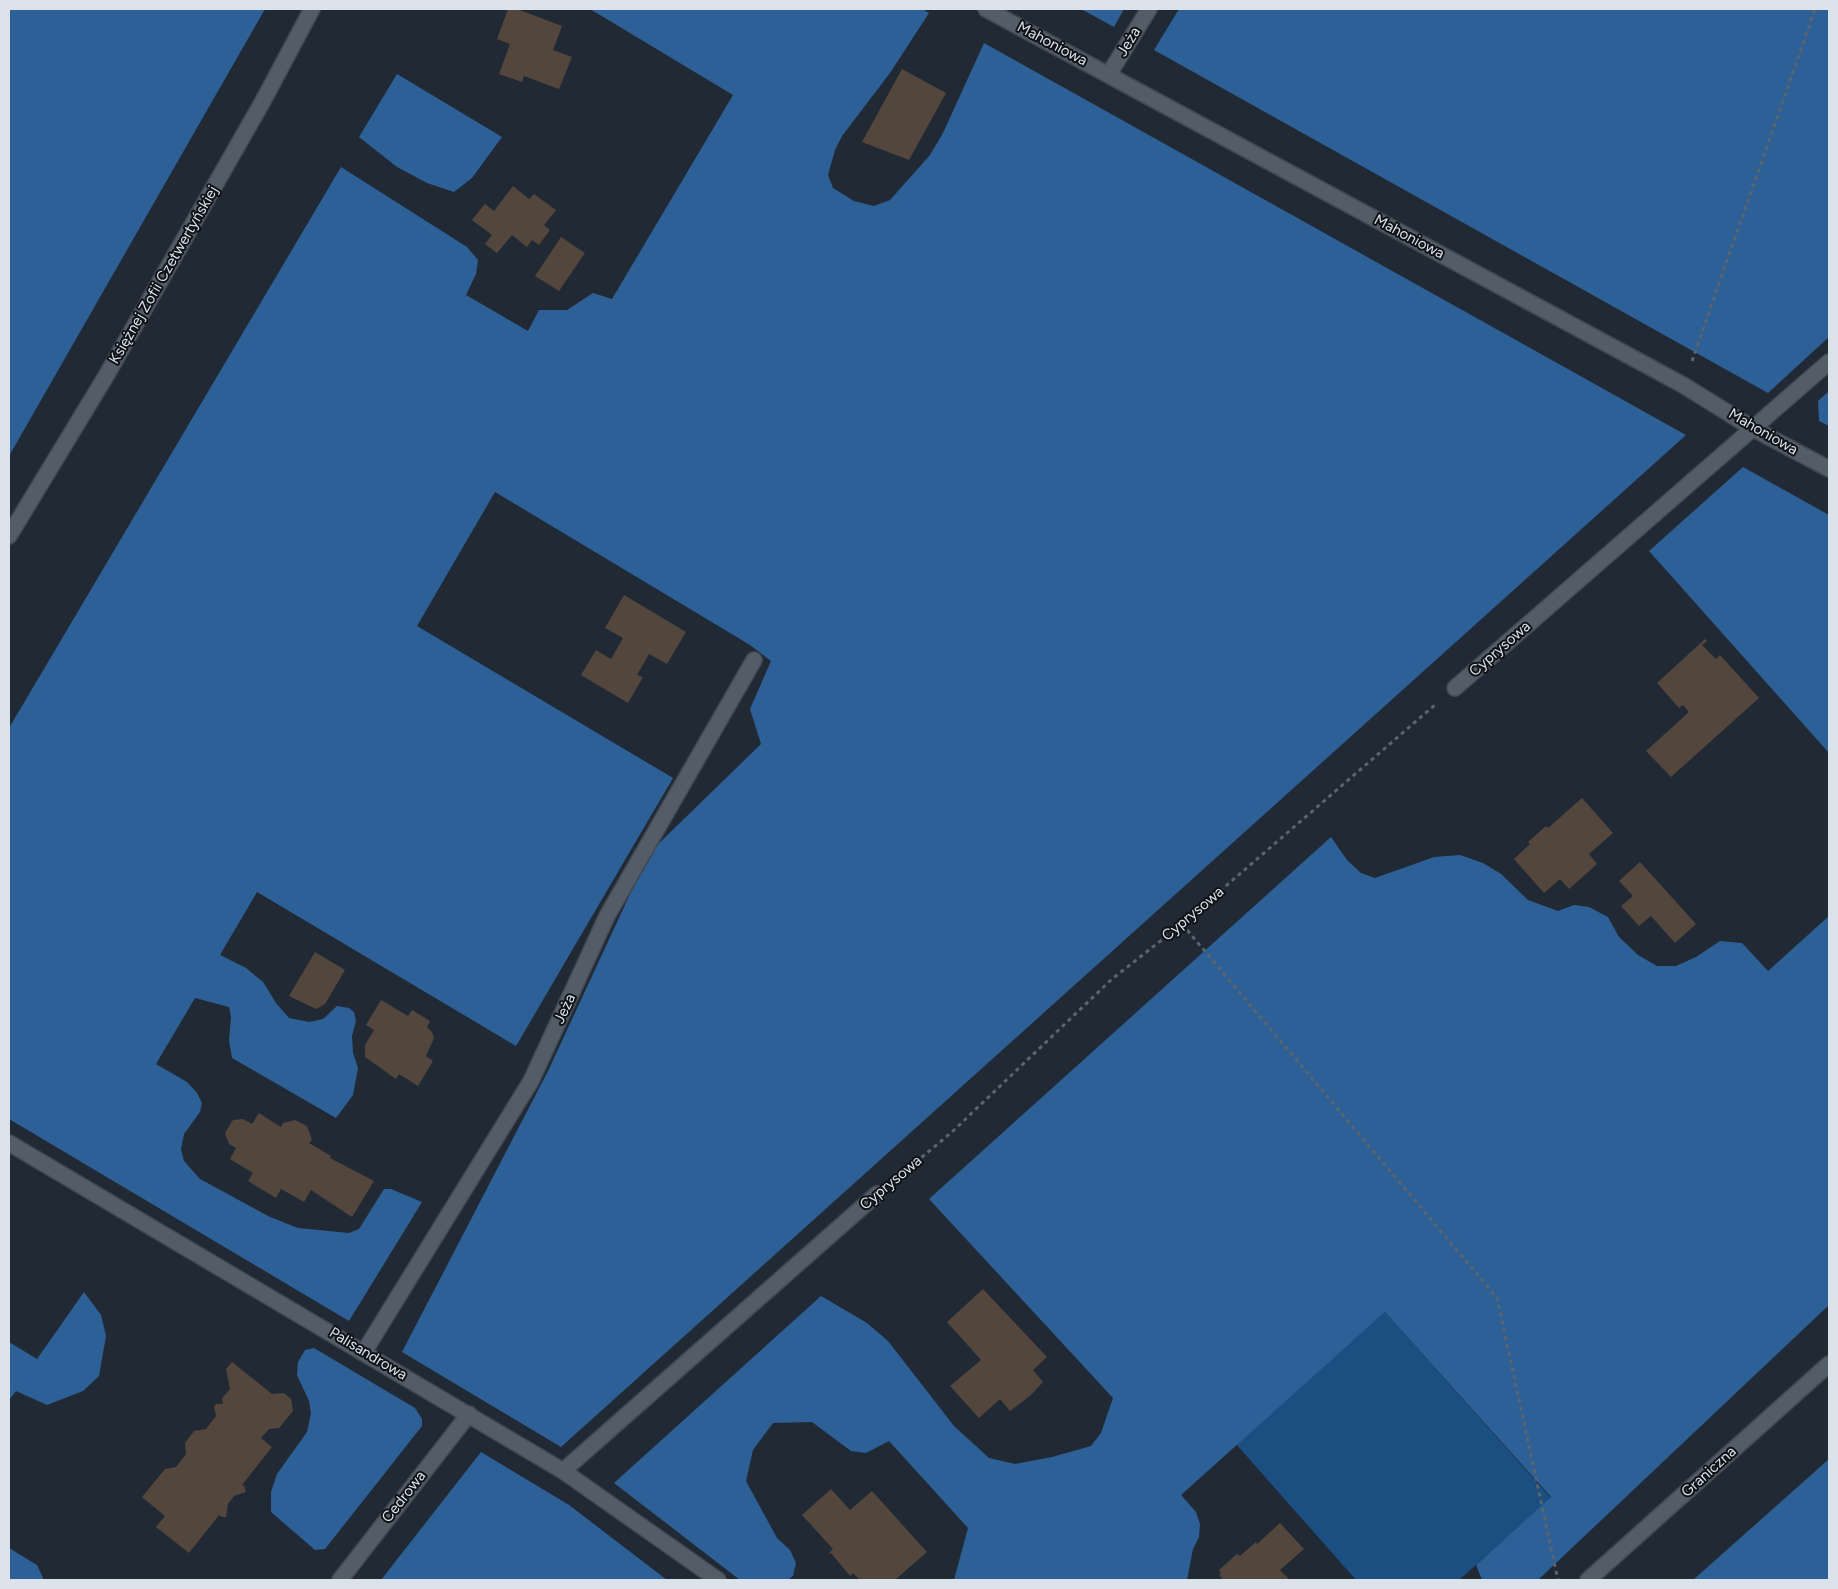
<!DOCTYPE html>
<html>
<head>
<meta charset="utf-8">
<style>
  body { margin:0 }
  #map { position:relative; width:1838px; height:1589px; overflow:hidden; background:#212a34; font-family:Figtree,sans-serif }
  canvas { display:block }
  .frame { position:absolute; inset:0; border:10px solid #dce2e9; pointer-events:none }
</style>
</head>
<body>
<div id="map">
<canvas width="1838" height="1589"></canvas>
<div class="frame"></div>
</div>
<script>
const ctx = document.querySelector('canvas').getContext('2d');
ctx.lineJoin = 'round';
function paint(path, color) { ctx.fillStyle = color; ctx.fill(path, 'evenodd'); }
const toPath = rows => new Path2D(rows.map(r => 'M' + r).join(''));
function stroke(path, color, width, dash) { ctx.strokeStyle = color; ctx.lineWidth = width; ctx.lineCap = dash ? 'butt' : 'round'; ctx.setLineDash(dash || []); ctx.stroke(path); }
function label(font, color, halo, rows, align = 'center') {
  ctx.font = font + ' Figtree,sans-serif'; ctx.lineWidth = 4; ctx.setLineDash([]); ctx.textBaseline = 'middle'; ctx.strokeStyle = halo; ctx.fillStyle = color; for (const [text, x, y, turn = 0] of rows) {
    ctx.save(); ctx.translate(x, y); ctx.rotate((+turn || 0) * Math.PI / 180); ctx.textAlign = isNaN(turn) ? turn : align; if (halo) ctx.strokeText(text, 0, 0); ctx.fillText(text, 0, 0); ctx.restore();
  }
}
paint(toPath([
  [1385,1312,1551,1498,1459,1580,1356,1580,1236,1444]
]), '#1b4e81');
paint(toPath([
  [9,9,265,9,9,456],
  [590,9,922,9,929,13,890,73,842,136,835,150,828,175,833,188,854,201,874,206,890,200,930,155,943,133,984,43,1686,435,561,1447,402,1352,548,1071,649,853,761,744,750,709,771,661,750,645,495,492,417,626,673,778,516,1046,257,892,220,955,246,968,263,982,276,1003,289,1018,309,1022,323,1019,337,1006,349,1008,354,1012,356,1021,352,1036,353,1053,358,1068,353,1095,336,1118,232,1058,229,1040,231,1017,229,1007,195,998,156,1064,187,1082,197,1093,202,1103,200,1112,184,1134,181,1149,184,1161,200,1179,270,1217,298,1228,349,1233,359,1229,384,1189,391,1189,422,1202,349,1321,9,1119,9,728,341,167,467,247,478,260,476,274,466,295,528,331,539,310,567,310,593,293,612,299,733,95],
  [1081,9,1124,9,1114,27],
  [1179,9,1829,9,1829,337,1768,393,1154,50],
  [397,74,502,137,472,178,454,192,427,183,397,167,359,137],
  [1829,391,1829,426,1819,421,1818,401],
  [1743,467,1829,515,1829,753,1649,551],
  [1331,837,1347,860,1361,873,1375,878,1434,857,1460,855,1483,863,1501,874,1528,900,1558,911,1574,905,1589,907,1608,917,1619,937,1638,955,1657,966,1676,966,1696,957,1720,941,1742,943,1768,971,1829,916,1829,1305,1538,1580,1482,1580,1476,1565,1551,1497,1385,1312,1181,1495,1196,1512,1200,1524,1199,1537,1193,1549,1187,1580,954,1580,968,1528,889,1441,866,1453,851,1451,812,1422,773,1423,753,1450,746,1481,777,1538,790,1550,796,1563,793,1576,788,1580,740,1580,614,1483,821,1296,867,1323,888,1341,954,1426,989,1458,1015,1464,1052,1457,1091,1446,1101,1433,1113,1398,929,1199],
  [84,1292,101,1315,106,1336,99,1376,83,1391,47,1405,16,1391,9,1400,9,1342,37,1359],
  [314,1348,415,1408,422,1419,422,1426,325,1549,315,1550,271,1512,271,1492,277,1474,307,1432,311,1413,309,1401,297,1375,298,1362,305,1350],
  [481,1452,569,1505,667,1580,381,1580],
  [1829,1459,1829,1580,1693,1580],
  [9,1548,37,1565,44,1580,9,1580]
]), '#2d6096');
paint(toPath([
  [508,9,517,9,562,26,553,50,572,57,559,89,524,76,522,82,499,74,510,44,497,39],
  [902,69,946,93,909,160,862,142],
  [513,186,529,199,534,194,556,210,544,225,550,230,539,245,532,240,527,247,512,235,497,253,485,244,492,235,472,220,485,204,494,211],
  [561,237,585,253,559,291,535,276],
  [624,595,686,632,667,664,649,654,637,675,643,677,628,703,581,675,596,650,611,659,623,638,605,628],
  [1705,639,1707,641,1702,645,1716,659,1720,655,1759,698,1671,777,1646,751,1689,712,1683,705,1679,708,1657,683],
  [1582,798,1613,833,1589,854,1597,864,1569,889,1560,879,1544,893,1514,859,1530,844,1528,842,1546,826,1548,828],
  [1640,862,1696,924,1675,943,1651,916,1639,926,1621,906,1633,896,1619,881],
  [315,952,345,970,325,1004,316,1009,289,996],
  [381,1000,408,1016,412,1010,430,1021,427,1027,432,1032,434,1038,426,1056,433,1061,418,1086,399,1074,396,1079,365,1057,365,1045,374,1030,366,1025],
  [259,1113,281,1127,283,1123,295,1120,307,1126,312,1140,309,1143,331,1156,330,1158,374,1181,352,1217,311,1190,304,1202,281,1189,276,1198,248,1181,253,1173,230,1159,236,1148,229,1144,225,1133,233,1120,243,1119,252,1124],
  [983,1289,1047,1357,1033,1370,1043,1382,1030,1396,1010,1411,1000,1399,979,1418,950,1386,981,1360,947,1322],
  [232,1362,272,1394,284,1393,291,1399,293,1411,279,1428,269,1429,261,1438,272,1447,242,1485,244,1486,246,1492,234,1496,228,1504,226,1517,222,1517,219,1515,189,1553,156,1527,165,1516,142,1497,165,1469,176,1467,186,1454,185,1443,194,1431,206,1429,216,1416,214,1407,216,1404,223,1404,222,1398,230,1389,226,1369],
  [831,1489,850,1510,872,1491,927,1552,895,1580,860,1580,853,1573,850,1576,831,1553,827,1555,833,1549,802,1515],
  [1280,1523,1304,1549,1280,1570,1290,1580,1223,1580,1219,1575,1221,1573,1219,1570,1237,1554,1240,1556,1256,1542,1257,1544]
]), '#53463d');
const minor = toPath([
  [986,9,1683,385,1754,429,1829,469],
  [1109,74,1149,9],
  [9,536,106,376,263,101,312,9],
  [1455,688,1829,362],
  [9,1143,563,1471,718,1580],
  [364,1352,531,1081,607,916,754,660],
  [563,1471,877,1194],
  [340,1580,469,1414],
  [1588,1580,1829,1364]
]);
stroke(minor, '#414851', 18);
stroke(toPath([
  [1692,361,1815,9],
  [1182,924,1497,1298,1558,1580],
  [897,1178,952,1132,1112,979,1182,924,1436,704]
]), '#5c646d', 3, [4, 4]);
stroke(minor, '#535d68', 15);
label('15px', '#dce2e9', '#0e1216', [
  ["Jeża",1129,42,-59],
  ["Mahoniowa",1052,44,28],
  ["Mahoniowa",1409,237,28],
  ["Księżnej Zofii Czetwertyńskiej",164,275,-60],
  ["Mahoniowa",1763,432,30],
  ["Cyprysowa",1500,649,-41],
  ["Cyprysowa",1193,914,-40],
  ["Jeża",565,1009,-65],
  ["Cyprysowa",891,1183,-40],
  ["Palisandrowa",368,1354,31],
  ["Graniczna",1709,1472,-42],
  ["Cedrowa",404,1497,-52]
]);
</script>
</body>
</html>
